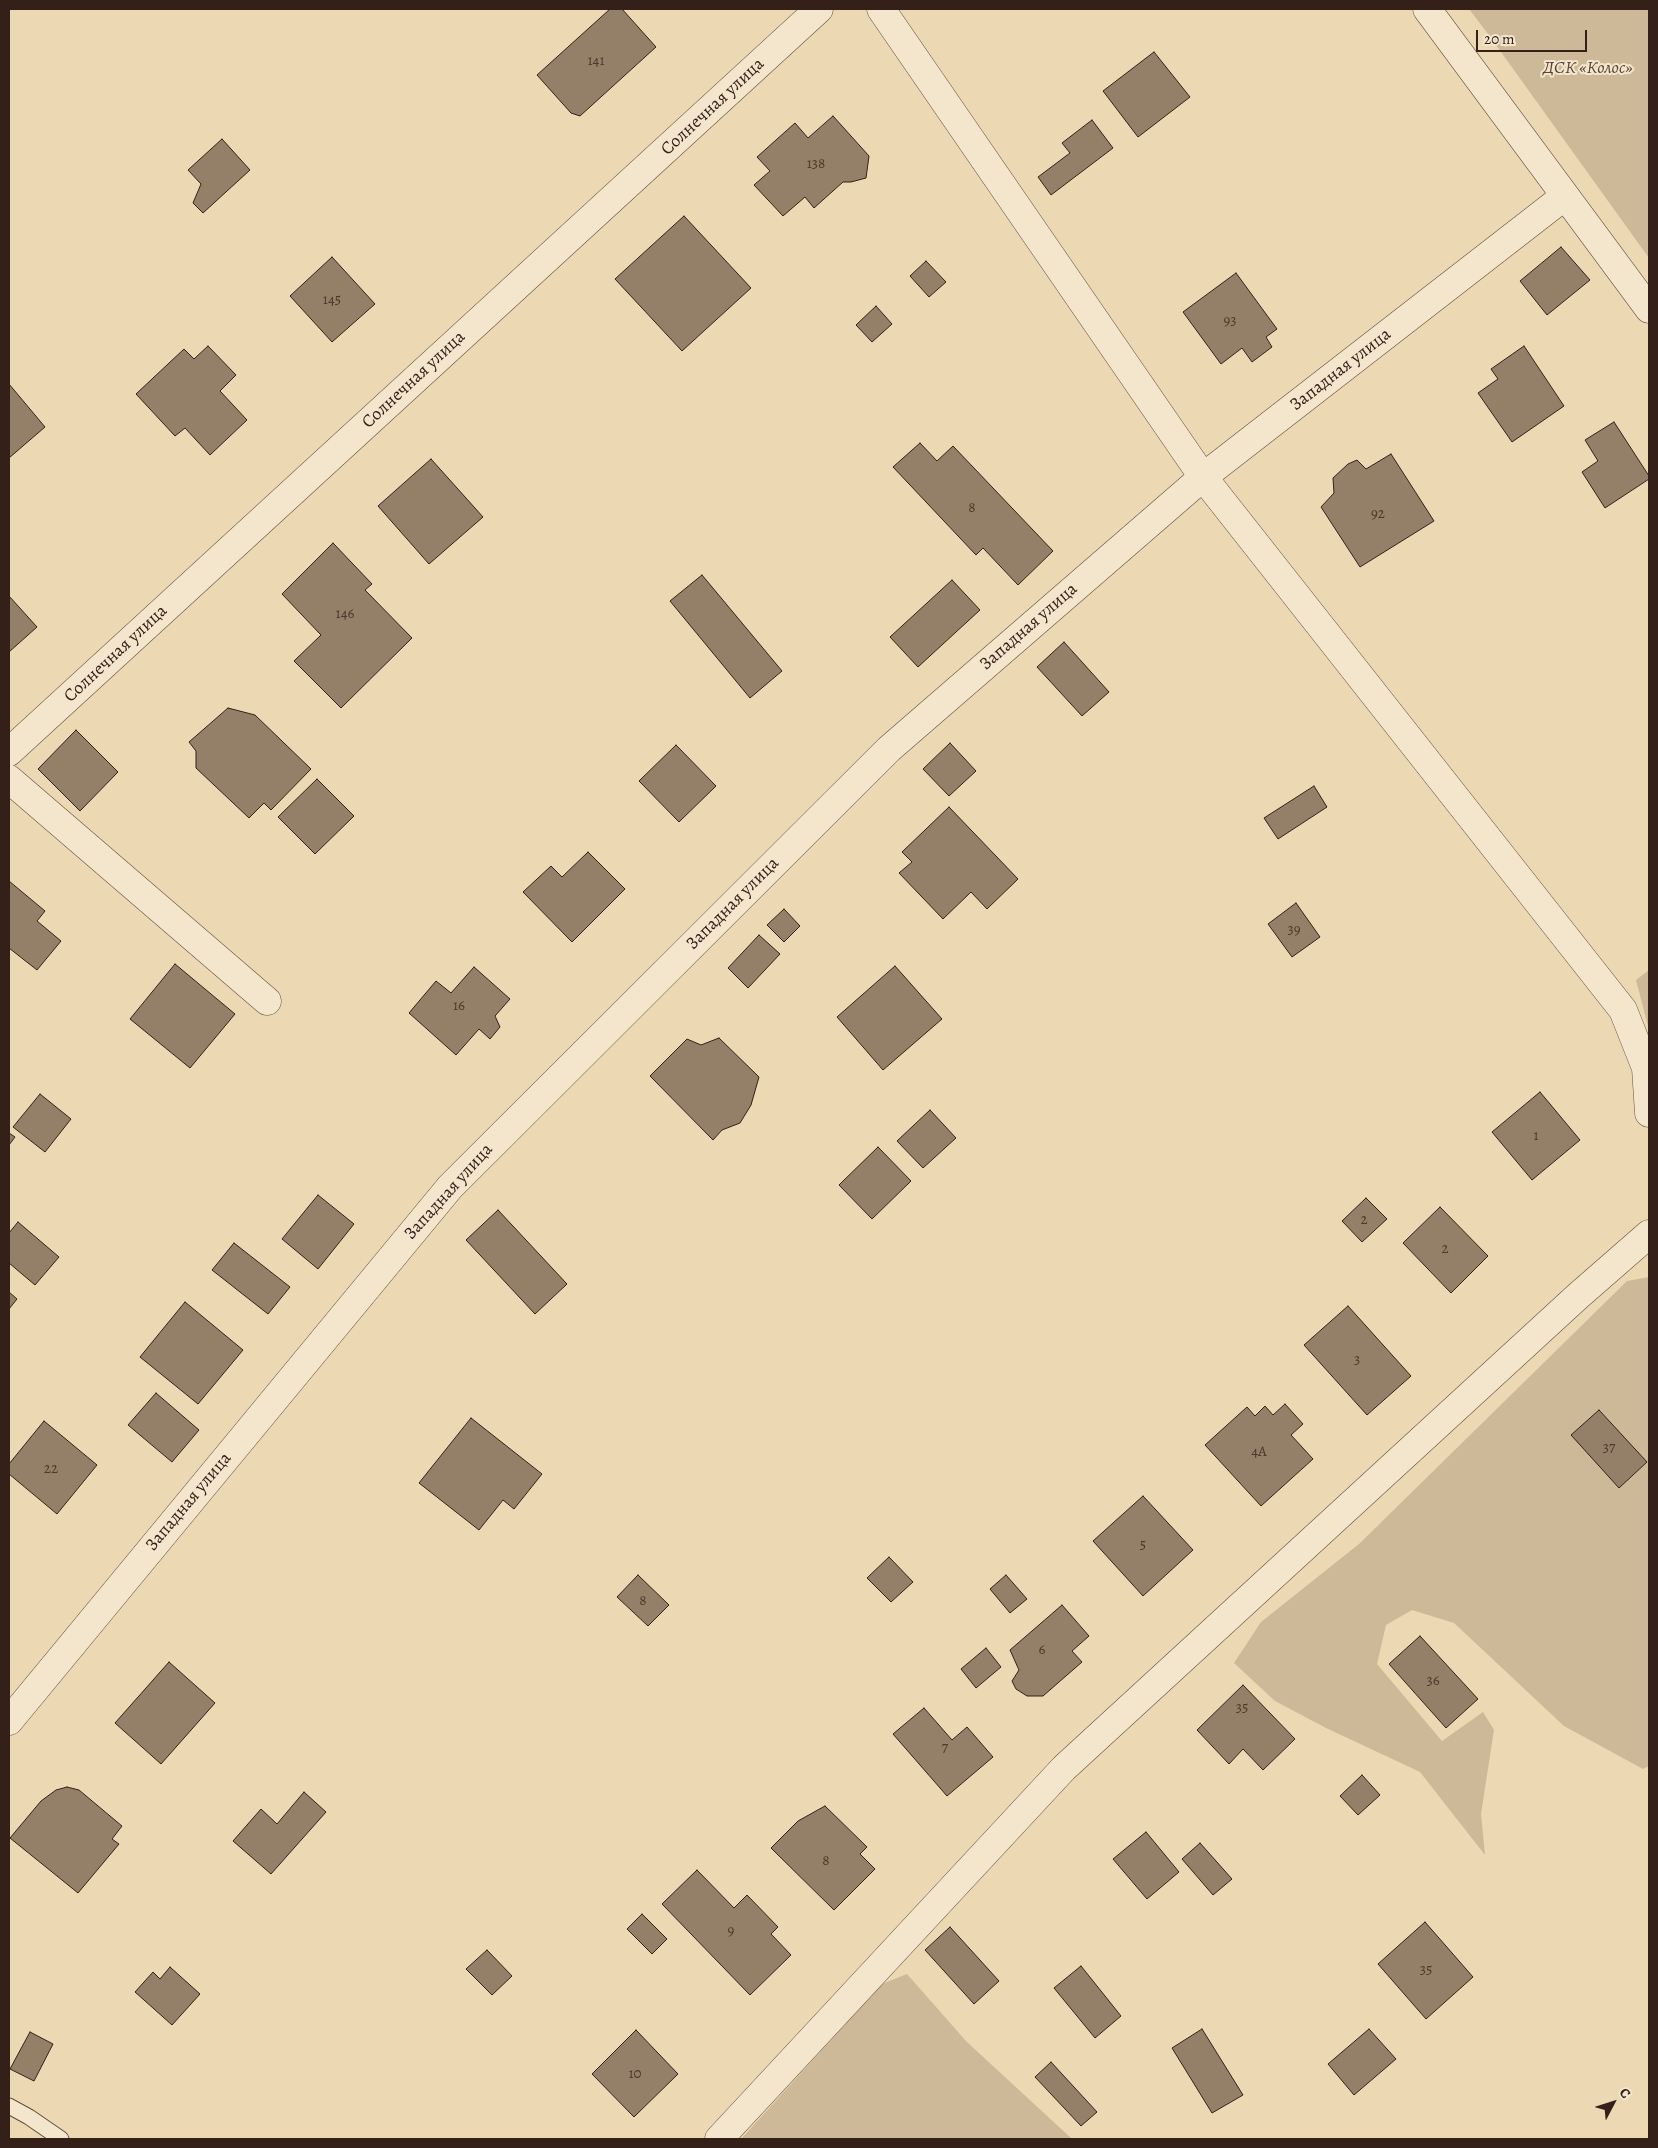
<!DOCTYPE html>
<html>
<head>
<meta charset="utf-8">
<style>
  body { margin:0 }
  #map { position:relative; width:1658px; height:2148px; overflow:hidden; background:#ecd8b2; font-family:Alegreya,serif }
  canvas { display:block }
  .frame { position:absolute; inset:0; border:10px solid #342018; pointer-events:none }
  .north { position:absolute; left:1588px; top:2078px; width:50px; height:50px; -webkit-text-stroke:4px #f3e6cd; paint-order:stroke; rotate:50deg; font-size:14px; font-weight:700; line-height:20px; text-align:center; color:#342018 }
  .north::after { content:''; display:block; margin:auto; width:18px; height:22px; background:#342018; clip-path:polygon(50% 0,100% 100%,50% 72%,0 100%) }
  .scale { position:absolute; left:1476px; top:30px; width:111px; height:22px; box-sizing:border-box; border:2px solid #342018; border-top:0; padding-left:6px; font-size:15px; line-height:18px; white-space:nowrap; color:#342018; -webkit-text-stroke:4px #f3e6cd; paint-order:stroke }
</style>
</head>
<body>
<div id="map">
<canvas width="1658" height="2148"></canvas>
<div class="frame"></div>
<div class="north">С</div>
<div class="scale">20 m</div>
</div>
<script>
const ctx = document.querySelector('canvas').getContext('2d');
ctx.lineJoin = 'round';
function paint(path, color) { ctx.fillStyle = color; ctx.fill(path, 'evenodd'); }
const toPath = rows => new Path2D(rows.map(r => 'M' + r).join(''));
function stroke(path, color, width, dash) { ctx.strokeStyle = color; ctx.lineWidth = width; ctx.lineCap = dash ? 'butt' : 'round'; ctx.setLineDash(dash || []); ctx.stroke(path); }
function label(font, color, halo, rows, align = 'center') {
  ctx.font = font + ' Alegreya,serif'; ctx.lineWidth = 4; ctx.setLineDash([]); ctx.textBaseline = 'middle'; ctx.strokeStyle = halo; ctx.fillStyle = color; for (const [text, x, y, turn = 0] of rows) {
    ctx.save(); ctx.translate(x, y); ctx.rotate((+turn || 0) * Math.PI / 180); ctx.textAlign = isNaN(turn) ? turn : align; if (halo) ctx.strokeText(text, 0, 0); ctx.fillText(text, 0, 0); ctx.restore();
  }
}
paint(toPath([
  [1469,9,1649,9,1649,258,1488,34],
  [1649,970,1649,1030,1636,980],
  [1649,1277,1649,1766,1643,1769,1564,1726,1454,1623,1412,1610,1386,1625,1377,1664,1442,1741,1483,1712,1494,1730,1481,1814,1485,1855,1420,1772,1326,1728,1275,1701,1234,1663,1261,1622,1359,1544,1627,1281],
  [907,1974,966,2041,1072,2139,741,2139,882,1984]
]), '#cdb998');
const building = toPath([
  [610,9,622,9,656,47,580,116,571,113,537,75,610,9],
  [1154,52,1190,97,1138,137,1103,91,1154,52],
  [833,116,869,156,866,178,851,182,843,182,814,208,805,197,783,216,754,185,770,171,757,157,795,123,808,138,833,116],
  [1092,120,1113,148,1051,195,1038,177,1070,153,1062,143,1092,120],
  [222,139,250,170,203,213,193,203,201,184,188,170,222,139],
  [684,216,751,288,682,351,615,279,684,216],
  [1561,247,1590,280,1547,315,1520,281,1561,247],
  [332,257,375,304,332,342,290,296,332,257],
  [926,261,946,282,929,297,910,276,926,261],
  [1236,273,1277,329,1266,337,1272,347,1252,362,1242,348,1221,364,1183,312,1236,273],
  [876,306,892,324,872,342,856,325,876,306],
  [208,346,236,375,220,391,247,420,210,455,185,428,175,436,136,394,184,349,194,359,208,346],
  [1524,346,1564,406,1512,442,1478,393,1498,379,1491,369,1524,346],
  [9,384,45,427,9,458,9,384],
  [1614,422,1649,476,1649,479,1605,508,1582,472,1598,461,1585,440,1614,422],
  [920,443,937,461,953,446,1053,551,1018,585,983,548,976,555,893,467,920,443],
  [1391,454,1434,521,1360,567,1321,507,1334,493,1333,478,1348,464,1357,460,1366,469,1391,454],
  [431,459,483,517,429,564,378,506,431,459],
  [333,543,372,584,365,590,412,638,341,708,294,661,321,635,282,594,333,543],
  [702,575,782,671,750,698,670,601,702,575],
  [952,580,980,610,918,667,890,637,952,580],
  [9,596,37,627,9,652,9,596],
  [1064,642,1109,692,1082,716,1037,667,1064,642],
  [228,708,255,715,311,769,271,810,264,803,249,818,196,768,196,751,189,742,228,708],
  [76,730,118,772,80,811,38,769,76,730],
  [950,743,976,771,949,796,923,769,950,743],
  [676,745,716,786,679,822,639,781,676,745],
  [317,779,354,816,315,854,278,817,317,779],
  [1314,786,1327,807,1278,839,1264,818,1314,786],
  [949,807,1018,879,987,909,971,892,943,919,899,873,912,862,902,852,949,807],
  [588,852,625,889,572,942,523,892,551,866,562,877,588,852],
  [9,881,45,911,37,921,61,941,37,970,9,948,9,881],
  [1296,903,1320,937,1292,957,1268,924,1296,903],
  [784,909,800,926,784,942,767,925,784,909],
  [759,935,780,954,748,988,728,968,759,935],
  [175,964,235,1014,190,1068,130,1019,175,964],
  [895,966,942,1019,883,1070,837,1017,895,966],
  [474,967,510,999,495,1016,500,1027,490,1039,479,1029,456,1055,409,1013,436,981,451,993,474,967],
  [719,1038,759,1077,751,1105,740,1123,722,1130,713,1140,650,1076,687,1039,701,1045,719,1038],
  [1540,1092,1580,1140,1532,1180,1492,1132,1540,1092],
  [40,1094,71,1119,45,1152,13,1127,40,1094],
  [930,1110,956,1138,923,1168,897,1141,930,1110],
  [9,1133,15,1137,9,1145,9,1133],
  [878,1147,911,1181,872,1219,839,1185,878,1147],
  [318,1195,354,1224,318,1269,282,1239,318,1195],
  [1366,1198,1387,1219,1362,1242,1342,1221,1366,1198],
  [1440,1207,1488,1256,1451,1293,1403,1243,1440,1207],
  [498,1210,567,1284,535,1314,466,1240,498,1210],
  [18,1222,59,1257,35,1285,9,1263,9,1233,18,1222],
  [234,1243,290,1287,268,1314,212,1270,234,1243],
  [9,1292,17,1299,9,1309,9,1292],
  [185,1302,243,1350,198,1404,140,1357,185,1302],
  [1348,1306,1411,1376,1367,1415,1304,1345,1348,1306],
  [156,1393,199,1430,172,1462,128,1425,156,1393],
  [1285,1404,1303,1424,1291,1435,1313,1459,1261,1506,1205,1445,1247,1407,1255,1416,1265,1406,1273,1415,1285,1404],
  [1599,1410,1647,1462,1619,1488,1571,1435,1599,1410],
  [471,1418,542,1474,514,1509,503,1500,479,1530,419,1483,471,1418],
  [44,1421,97,1465,57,1514,9,1474,9,1464,44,1421],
  [1143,1496,1193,1550,1143,1596,1093,1541,1143,1496],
  [889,1557,913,1582,891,1602,867,1578,889,1557],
  [638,1575,669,1605,648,1626,617,1597,638,1575],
  [1006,1575,1027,1599,1010,1613,990,1589,1006,1575],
  [1062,1605,1089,1636,1072,1651,1082,1662,1043,1696,1027,1696,1016,1689,1012,1681,1019,1670,1010,1650,1062,1605],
  [1420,1636,1478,1699,1446,1728,1389,1664,1420,1636],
  [986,1648,1001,1667,976,1688,961,1669,986,1648],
  [169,1662,215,1703,161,1764,115,1723,169,1662],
  [1243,1685,1295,1739,1263,1770,1243,1749,1229,1764,1197,1730,1243,1685],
  [924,1708,952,1740,967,1727,993,1757,947,1796,893,1734,924,1708],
  [1362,1775,1380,1795,1358,1815,1340,1796,1362,1775],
  [67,1787,79,1790,122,1826,112,1839,119,1844,78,1893,10,1838,41,1801,56,1790,67,1787],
  [304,1792,326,1812,271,1874,233,1841,261,1809,277,1824,304,1792],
  [825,1806,867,1847,860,1854,875,1869,834,1910,771,1848,798,1821,825,1806],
  [1146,1832,1179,1872,1147,1899,1113,1859,1146,1832],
  [1200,1843,1232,1879,1213,1895,1182,1859,1200,1843],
  [697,1870,734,1908,747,1895,778,1927,771,1934,791,1955,750,1995,662,1904,697,1870],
  [642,1914,667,1939,652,1954,627,1929,642,1914],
  [1425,1922,1473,1977,1426,2019,1378,1964,1425,1922],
  [950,1927,999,1981,974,2004,925,1950,950,1927],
  [487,1950,512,1976,492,1995,466,1969,487,1950],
  [1081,1966,1121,2016,1095,2038,1054,1988,1081,1966],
  [170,1967,200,1994,172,2025,135,1992,153,1972,160,1979,170,1967],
  [1202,2029,1243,2095,1212,2113,1172,2048,1202,2029],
  [1369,2029,1396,2059,1354,2095,1328,2064,1369,2029],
  [636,2030,678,2074,634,2117,592,2074,636,2030],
  [30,2032,53,2044,34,2081,10,2069,30,2032],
  [1051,2062,1097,2112,1081,2126,1035,2077,1051,2062]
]);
paint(building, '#948068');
stroke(building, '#342018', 1);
const service = toPath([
  [9,2106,29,2117,61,2139]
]);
const minor = toPath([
  [881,9,1203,477,1623,1010,1646,1068,1649,1113],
  [1427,9,1649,309],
  [9,752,819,9],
  [9,779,267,1001],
  [9,1721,450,1187,889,749,1203,477,1565,196],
  [719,2139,1064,1768,1578,1296,1649,1234]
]);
stroke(service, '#624e3e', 17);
stroke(minor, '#624e3e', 29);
stroke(service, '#f3e6cd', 15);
stroke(minor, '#f3e6cd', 28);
label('15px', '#4c382c', null, [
  ["141",596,61],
  ["138",816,164],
  ["145",332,300],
  ["93",1230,321],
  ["8",972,508],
  ["92",1378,514],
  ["146",345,614],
  ["39",1294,930],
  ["16",459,1006],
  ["1",1536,1136],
  ["2",1364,1220],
  ["2",1445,1249],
  ["3",1357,1360],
  ["37",1609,1448],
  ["4А",1259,1452],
  ["22",51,1469],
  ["5",1143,1545],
  ["8",643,1601],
  ["6",1042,1650],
  ["36",1433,1681],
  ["35",1242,1708],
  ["7",945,1748],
  ["8",826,1861],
  ["9",731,1931],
  ["35",1426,1970],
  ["10",635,2074]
]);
label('italic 18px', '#5a4638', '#f3e6cd', [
  ["ДСК «Колос»",1588,69]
]);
label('18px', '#342018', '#f3e6cd', [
  ["Солнечная улица",713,107,-43],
  ["Западная улица",1341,370,-38],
  ["Солнечная улица",414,380,-43],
  ["Западная улица",1029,627,-41],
  ["Солнечная улица",116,654,-43],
  ["Западная улица",733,904,-45],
  ["Западная улица",449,1192,-48],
  ["Западная улица",189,1502,-50]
]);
</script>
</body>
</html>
